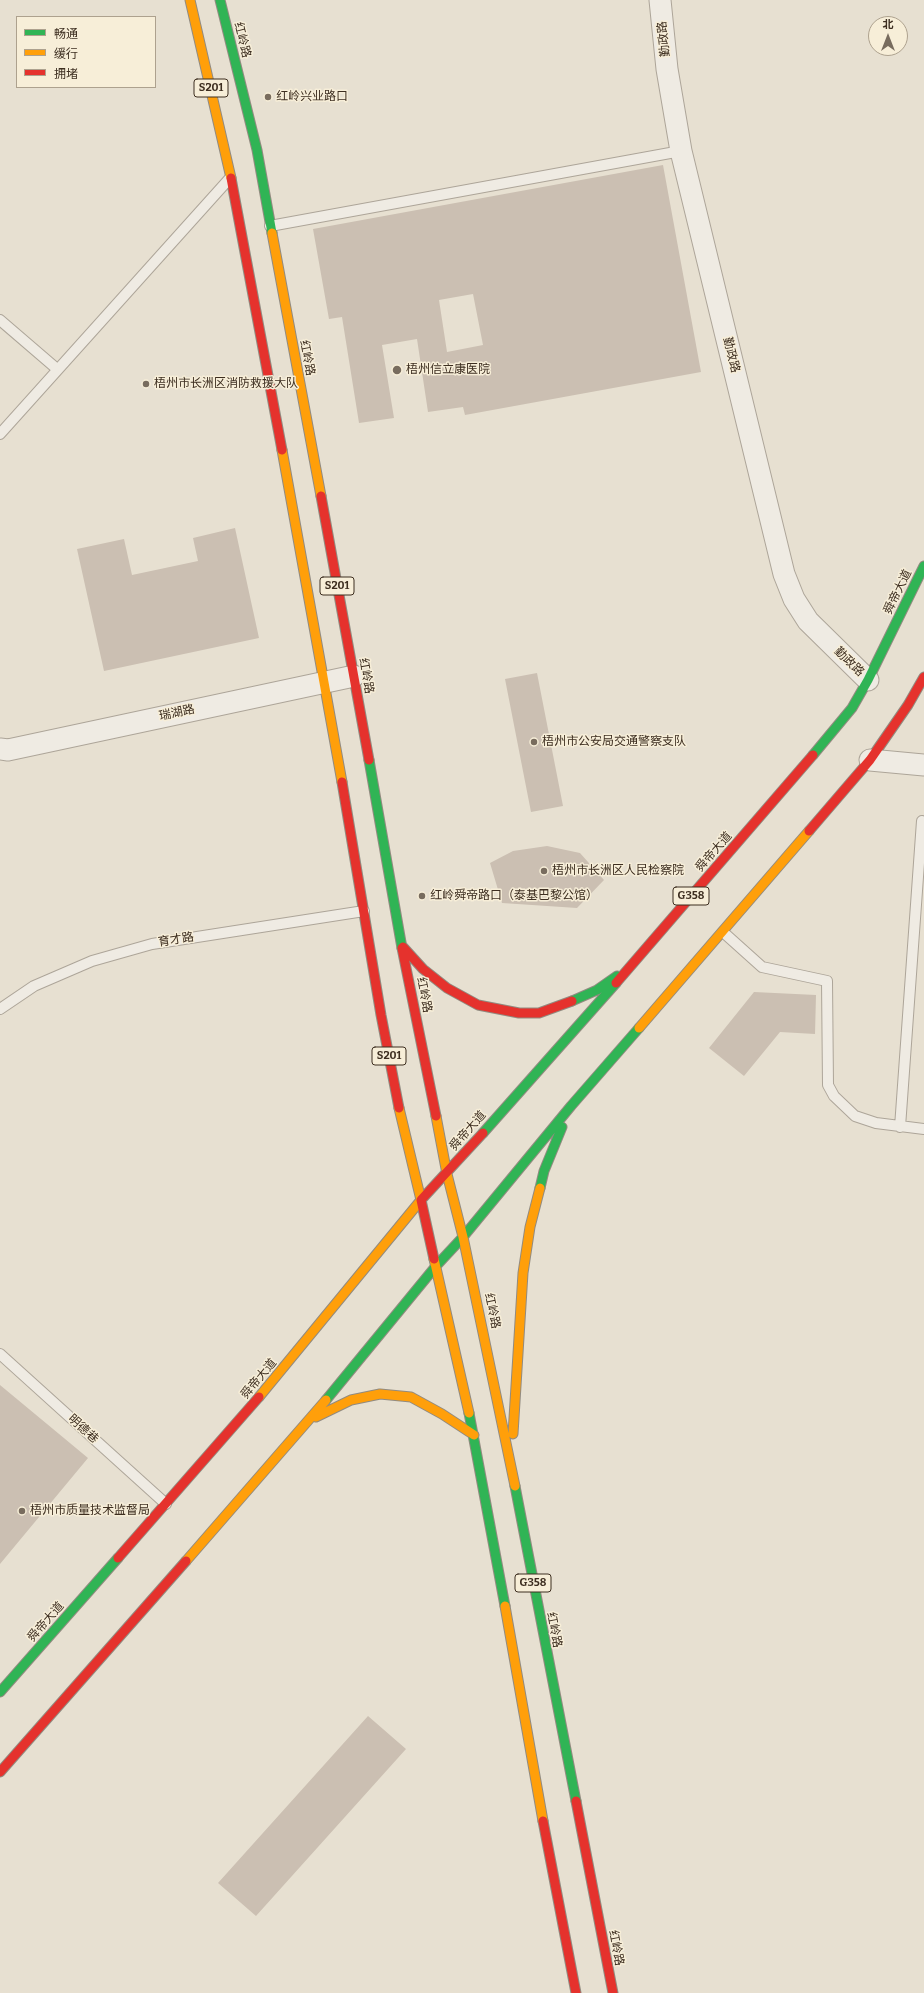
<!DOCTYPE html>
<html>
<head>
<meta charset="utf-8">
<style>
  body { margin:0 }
  #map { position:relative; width:924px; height:1993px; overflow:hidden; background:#e7e0d1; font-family:Bitter,"Noto Sans SC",serif }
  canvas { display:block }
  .legend { position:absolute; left:16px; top:16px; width:140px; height:72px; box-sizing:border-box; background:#f7eed8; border:1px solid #ada18e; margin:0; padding:5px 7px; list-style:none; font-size:12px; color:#3d2e20 }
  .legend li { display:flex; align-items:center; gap:8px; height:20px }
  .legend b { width:20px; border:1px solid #ada18e }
  .north { position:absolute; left:868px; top:16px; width:40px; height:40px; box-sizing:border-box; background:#f7eed8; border:1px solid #ada18e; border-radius:50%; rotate:0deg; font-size:11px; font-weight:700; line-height:16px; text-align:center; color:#3d2e20 }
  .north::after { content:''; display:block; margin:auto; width:14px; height:18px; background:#786c5e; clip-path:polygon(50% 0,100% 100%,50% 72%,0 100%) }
</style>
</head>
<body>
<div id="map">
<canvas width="924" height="1993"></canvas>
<ul class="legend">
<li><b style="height:5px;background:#30b455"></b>畅通</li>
<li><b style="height:5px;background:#ff9f0a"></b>缓行</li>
<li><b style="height:5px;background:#e5322d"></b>拥堵</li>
</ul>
<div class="north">北</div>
</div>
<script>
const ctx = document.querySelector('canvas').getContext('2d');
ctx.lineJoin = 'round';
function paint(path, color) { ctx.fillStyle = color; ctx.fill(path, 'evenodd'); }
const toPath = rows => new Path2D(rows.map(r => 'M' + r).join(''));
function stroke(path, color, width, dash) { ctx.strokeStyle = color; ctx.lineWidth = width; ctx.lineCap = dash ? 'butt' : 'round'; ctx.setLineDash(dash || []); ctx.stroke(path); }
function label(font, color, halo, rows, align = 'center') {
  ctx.font = font + ' Bitter,"Noto Sans SC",serif'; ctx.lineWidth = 3; ctx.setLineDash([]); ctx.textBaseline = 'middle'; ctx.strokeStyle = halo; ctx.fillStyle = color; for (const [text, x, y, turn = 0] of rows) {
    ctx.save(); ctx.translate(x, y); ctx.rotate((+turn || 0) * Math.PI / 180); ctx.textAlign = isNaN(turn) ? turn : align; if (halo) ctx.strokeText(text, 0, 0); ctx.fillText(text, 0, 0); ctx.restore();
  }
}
paint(toPath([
  [663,165,701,372,465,415,463,407,428,412,417,339,382,345,394,418,359,423,342,317,329,319,313,229],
  [473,294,483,345,447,352,439,300],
  [235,528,259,638,104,671,77,549,124,539,132,575,198,561,193,538],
  [537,673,563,806,531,812,505,679],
  [547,846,580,853,604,880,577,908,502,903,490,863,513,851],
  [754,992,816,995,815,1034,780,1032,744,1076,709,1048],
  [0,1385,88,1458,0,1564],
  [368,1716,406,1749,256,1916,218,1883]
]), '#cbbfb2');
const lane = toPath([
  [270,226,681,151],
  [0,320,57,369],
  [0,434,230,178],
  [723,932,762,967,827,981,828,1085,834,1096,855,1116,876,1123,924,1129],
  [0,1009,34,986,92,961,152,944,364,911],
  [900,1127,922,821],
  [0,1354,166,1504]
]);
const street = toPath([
  [660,0,667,69,681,151,784,574,794,599,808,621,868,680],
  [0,749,8,750,354,676],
  [870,760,924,765]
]);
const fast = toPath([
  [220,0,257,150,272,233],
  [813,755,852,708,868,680,924,566],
  [369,760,402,948],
  [572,1001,597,990,617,976],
  [483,1133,616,983],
  [540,1188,544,1171,562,1127],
  [436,1266,463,1237,571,1106,639,1028],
  [326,1400,436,1266],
  [469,1413,505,1606],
  [515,1486,576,1801],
  [0,1692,118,1558]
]);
const slow = toPath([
  [190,0,231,178],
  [272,233,321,496],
  [282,450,342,782],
  [639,1028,809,831],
  [436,1116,447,1174],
  [447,1174,463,1237,515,1486],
  [434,1259,469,1413],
  [259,1397,421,1200,399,1108],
  [316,1417,351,1400,380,1394,411,1397,442,1414,474,1435],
  [513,1434,523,1273,530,1227,540,1188],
  [186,1561,326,1400],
  [505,1606,543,1821]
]);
const jam = toPath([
  [231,178,282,450],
  [321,496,369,760],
  [342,782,381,1015,399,1108],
  [809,831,870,760,908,705,924,677],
  [403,947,423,969,447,988,478,1005,519,1013,539,1013,572,1001],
  [402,948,436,1116],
  [616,983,813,755],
  [434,1259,421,1200,483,1133],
  [118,1558,259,1397],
  [0,1772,186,1561],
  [576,1801,613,1993],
  [543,1821,576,1993]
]);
stroke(lane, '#ada599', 12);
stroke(street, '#ada599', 23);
stroke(fast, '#928b80', 11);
stroke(slow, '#928b80', 11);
stroke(jam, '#928b80', 11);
stroke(lane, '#efebe3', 10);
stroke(street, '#efebe3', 21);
stroke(fast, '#30b455', 9);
stroke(slow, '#ff9f0a', 9);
stroke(jam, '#e5322d', 9);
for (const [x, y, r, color] of [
  [268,97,4,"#786c5e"],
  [397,370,5,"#786c5e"],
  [146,384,4,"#786c5e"],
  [534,742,4,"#786c5e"],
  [544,871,4,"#786c5e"],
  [422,896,4,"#786c5e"],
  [22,1511,4,"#786c5e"]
]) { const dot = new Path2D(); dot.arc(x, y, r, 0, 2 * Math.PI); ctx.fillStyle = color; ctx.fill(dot); stroke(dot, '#f7eed8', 1.5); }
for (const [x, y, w] of [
  [211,88,34],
  [337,586,34],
  [691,896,36],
  [389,1056,34],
  [533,1583,36]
]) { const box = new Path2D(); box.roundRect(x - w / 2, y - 9, w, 18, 3); ctx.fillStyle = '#f7eed8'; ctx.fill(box); stroke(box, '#3d2e20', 1); }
label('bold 11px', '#3d2e20', null, [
  ["S201",211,88],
  ["S201",337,586],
  ["G358",691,896],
  ["S201",389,1056],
  ["G358",533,1583]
]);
label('12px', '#3d2e20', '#f7eed8', [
  ["勤政路",664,39,-96],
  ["红岭路",242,40,76],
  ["勤政路",731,355,76],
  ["红岭路",307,358,79],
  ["舜帝大道",898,592,-64],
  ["勤政路",849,662,44],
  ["红岭路",366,676,80],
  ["瑞湖路",177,713,-12],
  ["舜帝大道",714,852,-49],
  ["育才路",176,940,-9],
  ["红岭路",424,995,79],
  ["舜帝大道",468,1131,-49],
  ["红岭路",492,1311,78],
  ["舜帝大道",259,1379,-50],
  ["明德巷",83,1429,42],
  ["舜帝大道",46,1622,-49],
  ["红岭路",554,1630,79],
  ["红岭路",616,1948,79]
]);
label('12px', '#3d2e20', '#f7eed8', [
  ["红岭兴业路口",276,97],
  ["梧州信立康医院",406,370],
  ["梧州市长洲区消防救援大队",154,384],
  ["梧州市公安局交通警察支队",542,742],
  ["梧州市长洲区人民检察院",552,871],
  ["红岭舜帝路口（泰基巴黎公馆）",430,896],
  ["梧州市质量技术监督局",30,1511]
], 'left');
</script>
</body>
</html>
